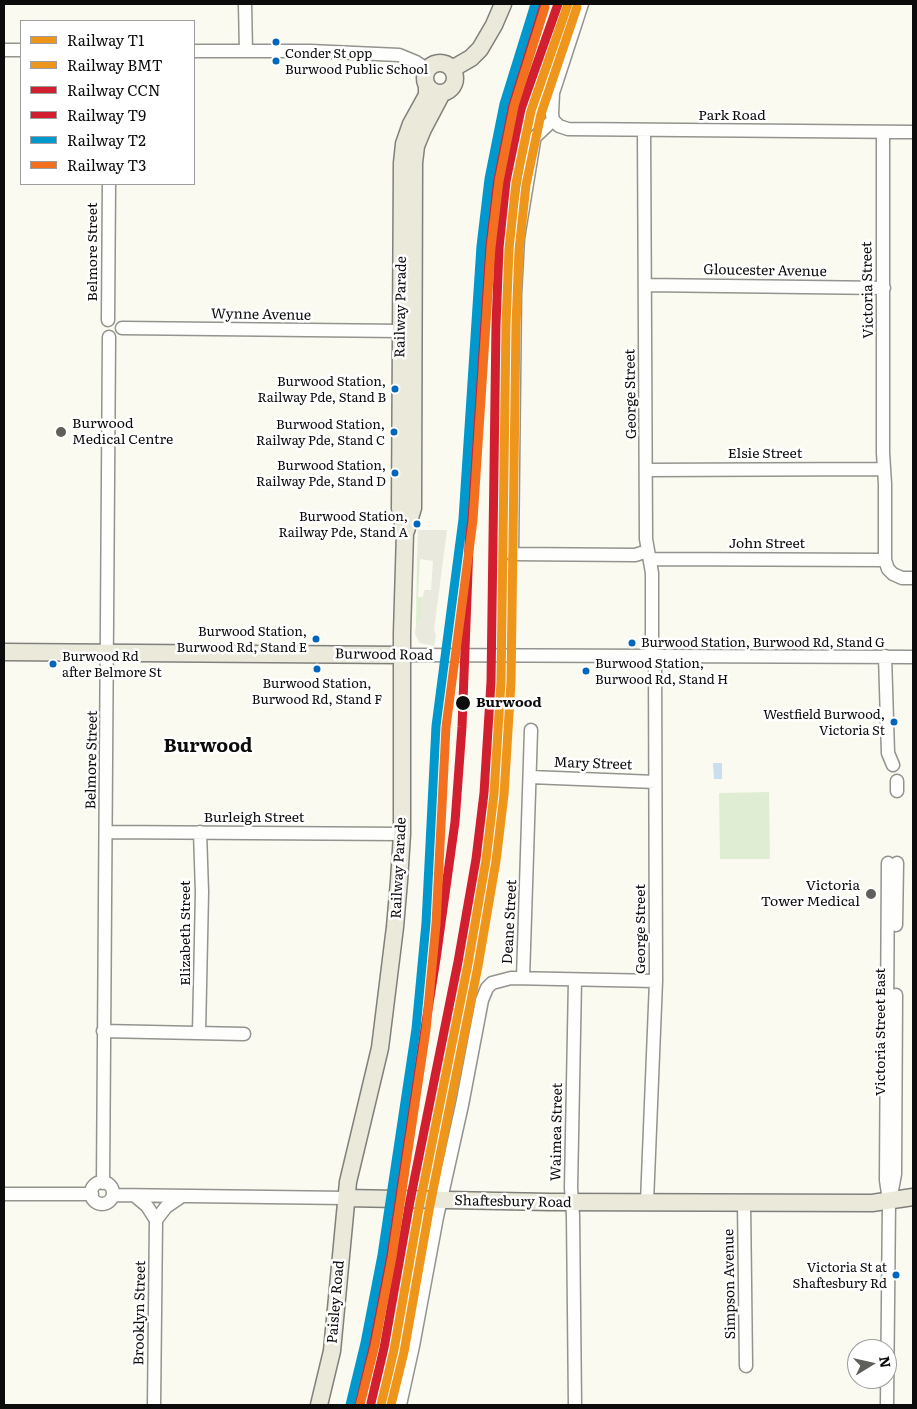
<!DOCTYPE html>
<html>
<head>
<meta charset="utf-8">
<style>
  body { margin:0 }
  #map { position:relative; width:917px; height:1409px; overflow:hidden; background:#fafaf0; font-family:Literata,serif }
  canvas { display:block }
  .frame { position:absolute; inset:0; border:5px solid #0c0c0c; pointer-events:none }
  .legend { position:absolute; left:20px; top:20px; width:175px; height:165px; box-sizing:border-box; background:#fff; border:1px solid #9e9e9e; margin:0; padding:6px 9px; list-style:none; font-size:15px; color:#0c0c0c }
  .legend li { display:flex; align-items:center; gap:10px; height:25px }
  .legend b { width:25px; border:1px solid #9e9e9e }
  .north { position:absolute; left:847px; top:1339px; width:50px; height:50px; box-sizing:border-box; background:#fff; border:1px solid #9e9e9e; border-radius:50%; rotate:81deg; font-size:14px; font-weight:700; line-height:20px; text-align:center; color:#0c0c0c }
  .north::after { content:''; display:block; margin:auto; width:18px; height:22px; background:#5f5f5c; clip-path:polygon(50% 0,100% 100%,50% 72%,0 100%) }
</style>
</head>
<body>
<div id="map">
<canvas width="917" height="1409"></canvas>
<div class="frame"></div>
<ul class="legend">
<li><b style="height:6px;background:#ed961b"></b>Railway T1</li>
<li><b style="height:6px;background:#ed961b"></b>Railway BMT</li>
<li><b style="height:6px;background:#d11f2f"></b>Railway CCN</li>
<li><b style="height:6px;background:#d11f2f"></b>Railway T9</li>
<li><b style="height:6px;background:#0098cd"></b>Railway T2</li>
<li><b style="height:6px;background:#f37021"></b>Railway T3</li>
</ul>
<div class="north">N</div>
</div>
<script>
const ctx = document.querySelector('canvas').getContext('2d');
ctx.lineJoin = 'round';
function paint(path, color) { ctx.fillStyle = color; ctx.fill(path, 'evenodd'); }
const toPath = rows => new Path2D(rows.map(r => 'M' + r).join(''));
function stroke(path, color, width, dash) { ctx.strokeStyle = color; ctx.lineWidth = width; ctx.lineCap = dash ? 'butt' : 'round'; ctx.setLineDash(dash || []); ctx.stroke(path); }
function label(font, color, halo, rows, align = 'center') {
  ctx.font = font + ' Literata,serif'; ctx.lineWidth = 5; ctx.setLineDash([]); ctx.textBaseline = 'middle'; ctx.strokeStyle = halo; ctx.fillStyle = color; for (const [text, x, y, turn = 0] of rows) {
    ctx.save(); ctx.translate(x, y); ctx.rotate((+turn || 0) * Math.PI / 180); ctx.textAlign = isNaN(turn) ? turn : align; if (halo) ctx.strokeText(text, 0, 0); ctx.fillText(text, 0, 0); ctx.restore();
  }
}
paint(toPath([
  [417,557,420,559,418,597,421,597,421,619,416,625],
  [769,792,770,859,720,859,719,793]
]), '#dfeed2');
paint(toPath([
  [418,530,447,530,434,630,436,636,434,646,420,643,415,634,416,625,421,619,421,597,423,597,424,590,431,590,433,561,420,559,417,557]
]), '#e9e9dd');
paint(toPath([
  [713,763,722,763,722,779,714,779]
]), '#cadef0');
const minor = toPath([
  [245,4,246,51],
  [4,50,21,50],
  [194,51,310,51,399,55,416,62,427,69],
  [553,120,535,137,534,141,518,238,515,294,512,554,635,555,648,551],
  [553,120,559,126,568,129,913,132],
  [553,120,552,114,553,93,582,4],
  [644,130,646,539,652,573,652,641,650,657],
  [883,132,883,453,885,484,885,560,888,569,893,574,902,578,913,578],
  [645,285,884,288],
  [108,320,109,184],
  [122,328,401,331],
  [646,470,884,469],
  [650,559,885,560],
  [402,655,913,657],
  [885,656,888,753,893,765],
  [530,777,655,782],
  [897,781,897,791],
  [106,832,402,834],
  [896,925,897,863],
  [523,978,531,730],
  [103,1031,244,1034],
  [199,1033,202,892,200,832],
  '91 1193a11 11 0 1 1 22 0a11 11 0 1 1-22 0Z',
  [103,1183,109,337],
  [4,1194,92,1194],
  [113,1195,346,1198],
  [135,1196,147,1206,156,1220,154,1405],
  [891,1196,895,1174,896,995],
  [647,1202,656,981,655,657],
  [744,1203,746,1366],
  [156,1220,166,1207,182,1196],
  [400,1405,413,1346,437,1217,462,1105,482,1000,487,988,492,983,511,978,656,981],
  [575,1405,573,1216,571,1188,575,980],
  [887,1405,889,1201,886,1180,888,863]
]);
const major = toPath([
  '425 78a15 15 0 1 1 30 0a15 15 0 1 1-30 0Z',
  [452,69,471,58,480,49,494,25,503,4],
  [406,531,413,508,414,163,416,146,423,129,442,93],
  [4,652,402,655],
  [346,1198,549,1202,872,1203,913,1197],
  [319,1405,332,1351,348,1182,380,1048,395,927,399,881,402,834,402,633,405,533,400,508,402,163,404,144,411,124,427,95,427,86]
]);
stroke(minor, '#93938f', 15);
stroke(major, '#80807c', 19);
stroke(minor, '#fefefd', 12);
stroke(major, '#eae9da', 16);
stroke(toPath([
  [381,1405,394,1350,420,1203,468,964,486,860,494,794,501,682,506,325,509,249,516,183,531,111,568,4]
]), '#ed961b', 9);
stroke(toPath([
  [391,1405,404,1352,430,1205,478,966,496,861,504,795,511,682,516,325,519,250,526,185,541,114,577,7]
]), '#ed961b', 9);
stroke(toPath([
  [371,1403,384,1348,410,1201,458,962,476,859,484,793,491,682,496,325,499,248,506,181,521,109,558,4]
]), '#d11f2f', 9);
stroke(toPath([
  [356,1405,371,1344,389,1256,436,959,455,822,462,727,469,545,482,323,487,246,495,180,510,106,542,4]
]), '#d11f2f', 9);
stroke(toPath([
  [350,1405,365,1343,382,1255,416,1029,426,923,436,726,463,519,481,246,489,179,504,104,535,4]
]), '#0098cd', 9);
stroke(toPath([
  [360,1405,375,1345,392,1257,426,1030,436,924,446,727,473,520,491,247,499,181,514,106,545,7]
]), '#f37021', 9);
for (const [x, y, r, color] of [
  [276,42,4.5,"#0065bd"],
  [276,61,4.5,"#0065bd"],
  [395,389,4.5,"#0065bd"],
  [61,432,6,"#5f5f5c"],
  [394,432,4.5,"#0065bd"],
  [395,473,4.5,"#0065bd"],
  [417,524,4.5,"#0065bd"],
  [316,639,4.5,"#0065bd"],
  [632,643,4.5,"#0065bd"],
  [53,664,4.5,"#0065bd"],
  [317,669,4.5,"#0065bd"],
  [586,671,4.5,"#0065bd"],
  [463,703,8,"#0c0c0c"],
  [894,722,4.5,"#0065bd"],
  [871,894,6,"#5f5f5c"],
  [896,1275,4.5,"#0065bd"]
]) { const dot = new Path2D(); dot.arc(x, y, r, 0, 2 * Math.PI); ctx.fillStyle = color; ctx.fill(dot); stroke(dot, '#fff', 2); }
label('13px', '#0c0c0c', '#fff', [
  ["Conder St opp",285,54,"left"],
  ["Burwood Public School",285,70,"left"],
  ["Burwood Station,",386,382],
  ["Railway Pde, Stand B",386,398],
  ["Burwood Station,",385,425],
  ["Railway Pde, Stand C",385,441],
  ["Burwood Station,",386,466],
  ["Railway Pde, Stand D",386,482],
  ["Burwood Station,",408,517],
  ["Railway Pde, Stand A",408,533],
  ["Burwood Station,",307,632],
  ["Burwood Rd, Stand E",307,648],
  ["Burwood Station, Burwood Rd, Stand G",641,643,"left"],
  ["Burwood Rd",62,657,"left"],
  ["after Belmore St",62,673,"left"],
  ["Burwood Station,",595,664,"left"],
  ["Burwood Rd, Stand H",595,680,"left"],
  ["Burwood Station,",317,684,"center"],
  ["Burwood Rd, Stand F",317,700,"center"],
  ["Westfield Burwood,",885,715],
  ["Victoria St",885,731],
  ["Victoria St at",887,1268],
  ["Shaftesbury Rd",887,1284]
], 'right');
label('14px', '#0c0c0c', '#fff', [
  ["Park Road",732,116],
  ["Belmore Street",93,252,-90],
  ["Gloucester Avenue",765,271,1],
  ["Victoria Street",868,290,-91],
  ["Railway Parade",401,307,-89],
  ["Wynne Avenue",261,315,1],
  ["George Street",631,394,-91],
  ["Elsie Street",765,454],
  ["John Street",767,544],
  ["Burwood Road",384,655,1],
  ["Belmore Street",92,760,-89],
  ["Mary Street",593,764,2],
  ["Burleigh Street",254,818],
  ["Railway Parade",399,868,-87],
  ["Deane Street",510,922,-87],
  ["George Street",641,929,-90],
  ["Elizabeth Street",186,933,-90],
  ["Victoria Street East",881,1032,-90],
  ["Waimea Street",557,1132,-89],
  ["Shaftesbury Road",513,1202,1],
  ["Simpson Avenue",730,1284,-91],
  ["Paisley Road",336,1302,-85],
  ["Brooklyn Street",140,1313,-89]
]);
label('14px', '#0c0c0c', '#fff', [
  ["Burwood",72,424],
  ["Medical Centre",72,440],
  ["Victoria",860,886,"right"],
  ["Tower Medical",860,902,"right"]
], 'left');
label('bold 14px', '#0c0c0c', '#fff', [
  ["Burwood",476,703]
], 'left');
label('bold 19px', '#0c0c0c', '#fff', [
  ["Burwood",208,746]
]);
</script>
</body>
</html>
